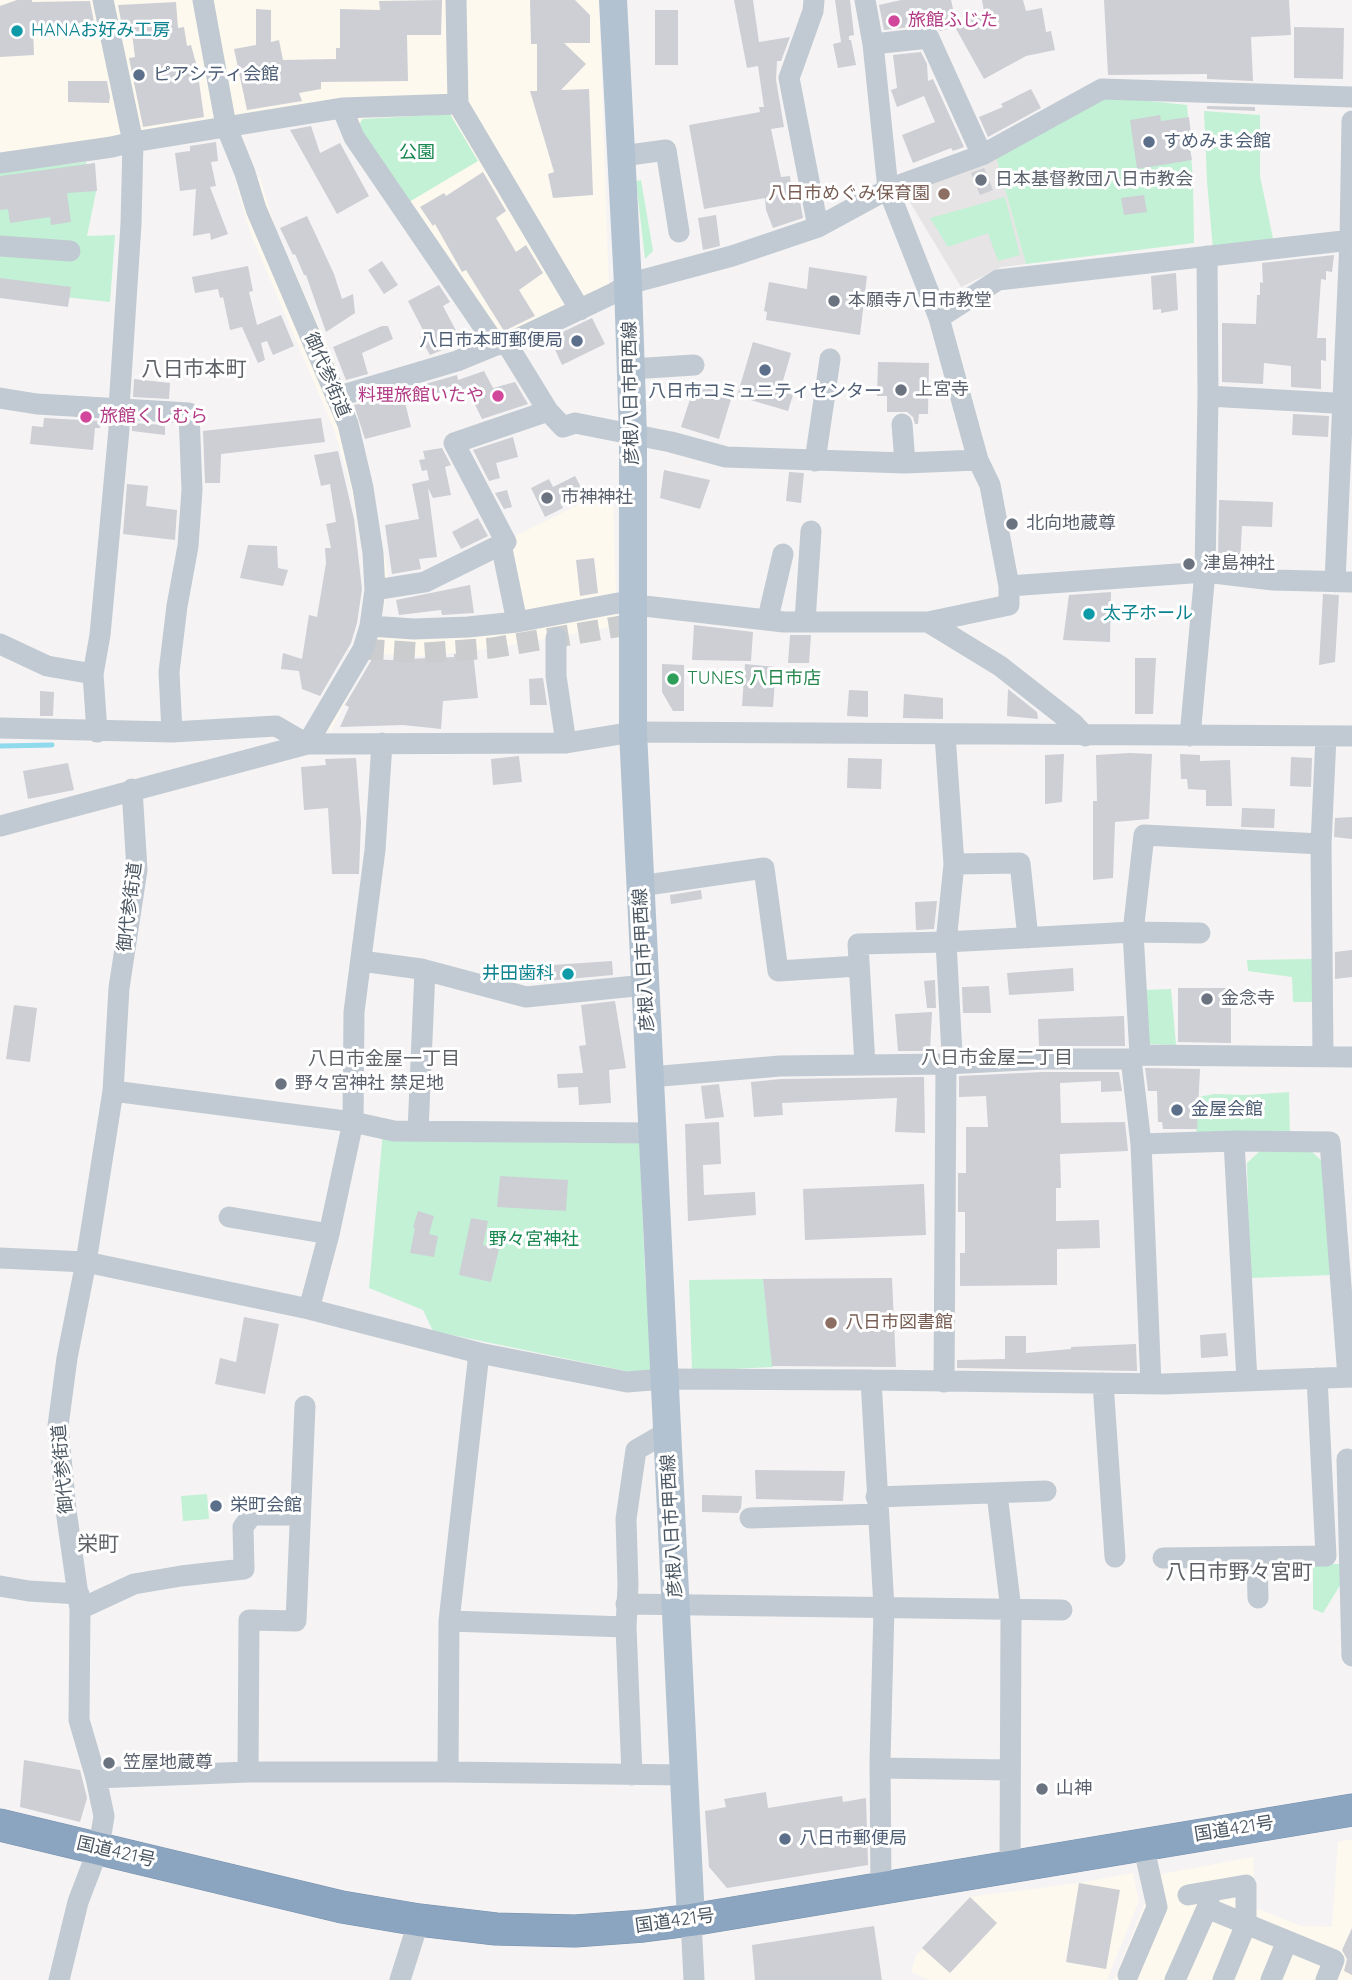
<!DOCTYPE html>
<html>
<head>
<meta charset="utf-8">
<style>
  body { margin:0 }
  canvas { display:block; background:#f5f3f3 }
</style>
</head>
<body>
<canvas width="1352" height="1980"></canvas>
<script>
const ctx = document.querySelector('canvas').getContext('2d');
ctx.lineJoin = 'round';
function paint(path, color) { ctx.fillStyle = color; ctx.fill(path, 'evenodd'); }
const toPath = rows => new Path2D(rows.map(r => 'M' + r).join(''));
function stroke(path, color, width, dash) { ctx.strokeStyle = color; ctx.lineWidth = width; ctx.lineCap = dash ? 'butt' : 'round'; ctx.setLineDash(dash || []); ctx.stroke(path); }
function label(font, color, halo, rows, align = 'center') {
  ctx.font = font + ' Quicksand,"Noto Sans JP",sans-serif'; ctx.lineWidth = 6; ctx.setLineDash([]); ctx.textBaseline = 'middle'; ctx.strokeStyle = halo; ctx.fillStyle = color; for (const [text, x, y, turn = 0] of rows) {
    ctx.save(); ctx.translate(x, y); ctx.rotate((+turn || 0) * Math.PI / 180); ctx.textAlign = isNaN(turn) ? turn : align; if (halo) ctx.strokeText(text, 0, 0); ctx.fillText(text, 0, 0); ctx.restore();
  }
}
paint(toPath([
  [0,0,599,0,609,289,507,344,342,108,133,142,0,152],
  [260,177,275,227,333,358,354,420,372,485,389,581,381,622,506,615,511,538,594,497,613,493,617,626,495,648,426,656,369,654,331,731,312,722,354,645,366,600,367,573,348,475,333,427,250,232,236,183],
  [1352,1839,1352,1980,1114,1980,1145,1903,1140,1878,1253,1857,1256,1908,1301,1926,1332,1927,1338,1842],
  [1133,1873,1139,1901,1107,1980,929,1980,911,1972,916,1956,969,1897,1079,1883]
]), '#fdf9ef');
paint(toPath([
  [996,157,1026,264,1002,267,961,287,902,189]
]), '#e6e4e5');
paint(toPath([
  [1103,96,1187,105,1193,181,1194,243,1026,264,996,157],
  [1204,111,1260,115,1260,176,1274,243,1213,250,1207,181],
  [450,114,478,161,404,205,358,128,362,119],
  [86,162,90,188,97,187,87,236,115,235,110,302,0,290,0,172],
  [641,180,653,251,645,259,636,181],
  [1005,197,1020,255,998,261,988,233,948,247,930,218],
  [1313,959,1315,1002,1293,1002,1292,977,1248,971,1247,960],
  [1171,989,1176,1045,1147,1044,1144,990],
  [1289,1092,1290,1137,1196,1135,1198,1097,1214,1094,1248,1095],
  [383,1131,639,1133,645,1274,655,1377,433,1331,423,1310,369,1288],
  [1261,1150,1311,1151,1322,1161,1332,1275,1250,1278,1247,1163],
  [763,1279,773,1367,692,1371,689,1280],
  [207,1494,209,1519,183,1521,181,1496],
  [1313,1564,1348,1564,1347,1574,1323,1613,1313,1609]
]), '#c3f1d5');
stroke(toPath([
  [0,746,52,745]
]), '#90daee', 5);
paint(toPath([
  [17,0,32,0,32,2,90,1,95,27,84,27,84,23,33,26,34,55,0,57,0,6],
  [442,0,441,35,407,35,408,81,321,82,321,89,299,93,302,101,247,110,234,49,256,45,256,9,271,10,271,42,279,40,283,60,336,59,336,48,340,48,340,9,380,10,379,1],
  [530,0,575,0,590,15,590,43,564,43,586,64,561,90,589,89,593,195,553,198,548,174,554,172,530,91,537,91,537,44,531,44],
  [734,0,753,0,759,42,790,37,781,61,777,61,776,80,784,127,771,129,781,177,790,176,793,204,800,201,803,218,773,228,766,210,765,198,704,209,689,125,760,112,759,107,764,107,758,66,747,68],
  [835,0,850,0,854,35,849,36,849,40,851,40,856,65,838,68,833,44,841,42],
  [901,0,951,0,957,26,984,11,982,0,1023,0,1026,11,1042,8,1046,32,1051,31,1055,50,1026,56,984,79,955,27,940,31,935,26,928,25,884,30,879,5],
  [1104,0,1289,0,1291,35,1251,37,1253,81,1207,79,1207,74,1108,75],
  [176,2,178,28,184,27,187,46,191,45,197,67,204,117,143,127,129,58,135,57,131,26,122,26,118,5],
  [655,10,678,10,678,65,655,65],
  [1294,27,1344,28,1343,79,1294,78],
  [921,52,927,64,928,81,933,79,964,147,953,151,951,148,913,163,902,135,935,122,924,96,897,107,891,90,897,88,893,55],
  [68,81,107,81,110,97,109,103,68,102],
  [1031,89,1041,108,988,137,979,117,1003,107,1001,104],
  [1207,106,1255,107,1255,111,1207,109],
  [1160,115,1161,121,1189,117,1192,142,1189,143,1192,160,1137,169,1130,120],
  [311,126,320,153,340,143,369,196,337,214,290,130],
  [216,142,218,161,211,162,216,186,210,187,228,234,211,240,210,233,193,236,196,189,180,191,175,153,190,151,190,146],
  [95,163,97,191,67,193,71,222,51,225,50,217,10,223,8,209,0,210,0,176],
  [984,168,993,190,980,195,971,173],
  [483,172,506,211,496,218,516,252,526,245,543,273,519,290,535,316,504,331,466,270,462,272,435,224,433,226,420,207,444,193,446,196],
  [1144,195,1147,212,1124,215,1121,198],
  [716,215,720,246,703,250,698,218],
  [307,216,334,274,342,299,353,294,355,313,326,332,306,275,304,275,295,254,293,255,280,228],
  [1334,255,1332,272,1326,271,1326,280,1321,279,1317,338,1326,338,1326,361,1321,360,1321,389,1291,387,1291,366,1264,363,1263,384,1222,382,1222,323,1256,324,1257,295,1260,295,1260,282,1263,283,1262,263],
  [382,261,398,285,384,294,368,270],
  [248,266,253,291,249,292,257,325,281,315,294,346,273,355,267,341,261,343,265,360,258,363,242,327,230,330,223,297,220,298,218,289,195,293,192,277],
  [809,267,867,276,860,335,766,320,767,312,764,311,769,282,807,289],
  [1176,273,1178,310,1161,313,1161,309,1153,310,1151,276],
  [0,278,71,287,68,307,0,298],
  [439,285,450,302,443,306,462,342,430,355,420,337,425,334,408,301],
  [592,318,605,344,562,365,550,338],
  [382,326,388,326,393,339,362,353,368,374,346,380,333,347],
  [753,342,791,353,780,391,793,395,788,411,737,396],
  [878,362,929,363,928,414,919,414,918,424,915,424,913,417,907,412,887,412,887,396,877,396],
  [484,371,493,388,515,382,528,404,482,419,468,390,429,400,425,384,457,375,458,380],
  [134,379,170,383,169,399,133,397],
  [695,384,732,396,719,439,681,427],
  [403,394,411,427,365,439,354,405],
  [1293,414,1329,416,1328,437,1292,435],
  [44,418,101,421,100,428,95,428,93,450,30,444,32,426,43,427],
  [321,418,325,442,221,454,220,483,205,483,203,431],
  [132,423,165,425,165,435,132,431],
  [513,437,518,457,496,463,500,478,489,481,473,450],
  [442,448,451,465,445,467,451,495,433,498,428,488,437,557,419,559,421,569,392,574,385,525,419,519,412,484,429,480,427,470,422,471,419,460,425,459,423,451],
  [338,451,354,519,362,589,357,623,351,643,320,696,302,689,299,671,281,669,283,653,302,659,309,615,317,617,326,563,325,548,331,548,326,524,336,522,330,484,321,486,314,455],
  [664,470,710,480,700,509,660,498],
  [789,472,804,473,801,503,786,501],
  [575,476,583,491,560,502,563,508,545,517,531,488,549,479,553,487],
  [127,484,148,486,146,506,177,510,175,540,123,534],
  [507,490,512,507,504,509,495,493],
  [1219,500,1273,502,1272,527,1242,526,1240,563,1218,560],
  [478,518,488,536,461,549,452,532],
  [248,545,277,546,278,568,288,570,283,586,240,578],
  [594,558,598,593,580,596,576,560],
  [470,585,474,613,442,615,441,610,399,615,396,600],
  [1111,592,1110,642,1063,640,1069,595],
  [1323,594,1339,595,1335,662,1319,665],
  [694,625,753,632,751,661,692,660],
  [790,635,811,635,809,663,788,663],
  [473,652,478,698,443,701,441,729,403,725,340,727,349,707,345,705,372,659,408,661,408,659,454,657,454,654],
  [1135,658,1156,658,1153,714,1135,714],
  [662,664,684,665,684,711,673,711,662,692],
  [745,664,776,667,773,707,742,706],
  [543,678,547,705,530,705,529,679],
  [1008,689,1037,712,1038,719,1007,716],
  [849,690,868,691,868,717,847,716],
  [40,691,54,692,53,716,40,716],
  [904,694,943,698,943,719,903,718],
  [1130,753,1152,754,1149,819,1115,822,1113,878,1093,880,1093,801,1097,801,1096,755],
  [1064,754,1062,802,1045,804,1045,755],
  [1180,754,1200,755,1200,761,1230,760,1232,806,1206,806,1206,790,1188,789,1187,779,1181,779],
  [519,756,522,782,493,785,491,759],
  [1291,757,1312,758,1311,787,1290,786],
  [356,758,361,822,359,874,332,874,328,808,304,810,301,767,326,765,325,759],
  [848,758,882,759,881,789,847,788],
  [68,763,74,790,28,799,23,771],
  [1242,808,1275,809,1274,828,1241,827],
  [1352,817,1352,839,1334,837,1335,818],
  [701,890,702,899,671,904,670,895],
  [937,901,934,929,916,930,915,902],
  [1352,950,1352,977,1335,979,1335,952],
  [612,961,613,975,523,983,522,967],
  [1073,968,1074,991,1009,995,1007,973],
  [935,980,936,1008,927,1008,924,981],
  [989,986,991,1013,963,1013,962,987],
  [1178,988,1231,988,1231,1043,1178,1042],
  [615,1001,626,1068,609,1070,611,1103,579,1105,578,1087,558,1088,557,1074,583,1073,579,1046,586,1045,581,1005],
  [14,1005,37,1008,30,1062,6,1059],
  [932,1012,930,1051,898,1051,895,1014],
  [1124,1016,1125,1046,1039,1046,1038,1019],
  [1145,1068,1200,1069,1197,1129,1163,1129,1162,1122,1158,1122,1157,1091,1148,1091],
  [1043,1072,1119,1072,1122,1091,1101,1092,1101,1081,1060,1083,1061,1123,1125,1122,1128,1151,1060,1154,1061,1188,1056,1188,1056,1221,1099,1220,1100,1248,1057,1249,1057,1285,960,1286,960,1253,965,1253,965,1212,958,1212,958,1173,966,1173,966,1127,988,1127,986,1096,959,1097,959,1076],
  [924,1077,925,1133,895,1132,897,1098,782,1103,783,1115,754,1117,751,1082,781,1079],
  [719,1084,724,1117,705,1119,701,1086],
  [719,1122,721,1164,703,1165,704,1195,755,1192,756,1215,688,1221,685,1124],
  [500,1176,568,1180,566,1211,497,1207],
  [924,1184,926,1235,805,1240,803,1189],
  [418,1211,434,1216,429,1234,438,1236,434,1257,410,1253,415,1228,413,1227],
  [471,1218,488,1221,483,1245,499,1249,491,1282,459,1275],
  [892,1278,896,1367,772,1366,763,1279],
  [244,1317,279,1324,265,1394,215,1384,220,1358,236,1362],
  [1226,1333,1228,1356,1201,1358,1200,1335],
  [1005,1336,1026,1336,1026,1353,1071,1349,1071,1347,1136,1344,1137,1371,957,1368,957,1360,1005,1359],
  [755,1470,845,1471,843,1501,756,1499],
  [702,1495,742,1496,741,1508,738,1513,702,1512],
  [24,1760,80,1770,87,1798,80,1822,20,1807],
  [766,1792,768,1808,842,1796,843,1802,866,1798,868,1865,727,1888,709,1867,705,1811,726,1807,724,1799],
  [1079,1883,1120,1890,1106,1969,1066,1962],
  [970,1897,997,1923,950,1973,922,1948],
  [874,1926,882,1980,755,1980,752,1945],
  [1352,1928,1352,1975,1344,1971,1347,1959,1342,1950]
]), '#cdcfd5');
stroke(toPath([
  [363,649,424,653,492,648,634,624]
]), '#caccce', 21, [21, 10]);
const highway = toPath([
  [0,1825,342,1907,419,1920,496,1929,575,1931,644,1926,691,1920,1352,1810]
]);
stroke(highway, '#7690ad', 33);
stroke(toPath([
  [456,0,458,104,580,310],
  [814,0,813,11,789,78,818,227],
  [873,44,929,38,982,155],
  [342,108,354,137,496,345],
  [622,156,666,150,679,232],
  [0,163,112,147,133,142,342,108,458,104],
  [0,246,70,251],
  [939,318,998,280,1352,240],
  [507,344,548,411,563,427,575,423,671,442,726,457,905,463,978,460],
  [631,369,694,365],
  [1208,396,1352,404],
  [336,397,457,361,496,345,507,344,614,293,628,284,732,256,818,227,888,189,982,155,1102,89,1352,97],
  [0,398,37,404,189,413,192,490,188,546,177,606,169,672,172,732],
  [902,424,905,463],
  [815,461,830,359],
  [501,544,517,622],
  [1335,582,1350,240,1352,121],
  [1009,586,1205,572,1273,580,1352,582],
  [375,590,425,582,506,542,454,443,548,411],
  [768,618,783,554],
  [805,621,811,531],
  [928,622,1000,666,1074,724,1085,736],
  [370,626,414,629,468,627,517,622,618,603,784,622,928,622,1009,605,1009,586,990,485,978,460,939,318,888,189,873,44,865,0],
  [556,638,556,676,566,743],
  [0,644,47,666,93,674],
  [0,728,172,732,276,726,307,744,566,743,633,732,1352,736],
  [97,732,93,674,100,635,119,429,119,408,131,224,133,142,103,0],
  [1190,736,1205,572,1208,396,1207,256],
  [0,826,307,744,363,649,370,626,375,590,373,553,363,488,348,424,256,209,245,173,226,126,203,0],
  [954,864,1020,863,1028,938],
  [640,886,764,868,778,971,859,966],
  [361,961,421,969,526,997,645,985],
  [1140,1055,1133,932,1144,835,1321,844],
  [1323,1056,1321,844,1326,737],
  [1131,1059,1141,1144,1151,1384],
  [865,1065,858,944,946,942,1133,932,1200,933],
  [650,1077,780,1066,946,1064,1043,1059,1131,1059,1140,1055,1352,1057],
  [113,1091,353,1122,394,1131,652,1133],
  [418,1131,425,970],
  [1234,1141,1247,1381],
  [1141,1144,1234,1141,1330,1142,1348,1377],
  [229,1217,329,1234],
  [0,1258,86,1262,309,1309,479,1353,627,1382,664,1379,871,1380,1164,1384,1352,1377],
  [309,1309,329,1234,353,1122,354,1012,375,850,382,743],
  [871,1380,884,1608,880,1761,881,1887],
  [944,1382,946,1064,952,1054,946,942,954,864,945,735],
  [1103,1383,1115,1557],
  [1347,1459,1352,1656],
  [997,1494,1011,1610,1010,1866],
  [876,1497,1046,1491],
  [750,1518,877,1514],
  [1257,1557,1258,1598],
  [1163,1558,1326,1556,1317,1378],
  [0,1586,29,1591,79,1594],
  [626,1604,1062,1610],
  [80,1609,134,1584,181,1576,244,1569,243,1527,252,1515,300,1515],
  [449,1621,626,1627],
  [880,1768,1010,1770],
  [248,1772,249,1620,296,1621,305,1406],
  [448,1772,449,1621,479,1353],
  [632,1775,626,1627,628,1585,626,1519,636,1450,667,1432],
  [96,1778,248,1772,448,1772,684,1775],
  [1211,1891,1207,1908,1334,1960,1326,1980],
  [1188,1895,1246,1885,1246,1924,1223,1980],
  [691,1920,694,1980],
  [1128,1975,1157,1907,1143,1844],
  [59,1980,78,1902,99,1847,104,1816,96,1778,79,1720,80,1609,66,1510,58,1426,67,1358,86,1262,113,1091,119,988,137,870,132,789],
  [400,1980,419,1920],
  [1175,1980,1207,1908],
  [1271,1980,1287,1941]
]), '#c1cad2', 21);
stroke(toPath([
  [613,0,628,284,633,436,633,732,691,1920]
]), '#b3c2d1', 28);
stroke(highway, '#8ba5c1', 32);
for (const [x, y, r, color] of [
  [894,21,7,"#d1479c"],
  [17,31,7,"#0f9aa8"],
  [139,75,7,"#5c6f8a"],
  [1149,142,7,"#5c6f8a"],
  [981,180,7,"#6b7280"],
  [944,194,7,"#8d6e63"],
  [834,301,7,"#6b7280"],
  [577,341,7,"#5c6f8a"],
  [765,370,7,"#5c6f8a"],
  [901,390,7,"#6b7280"],
  [498,396,7,"#d1479c"],
  [86,417,7,"#d1479c"],
  [547,498,7,"#6b7280"],
  [1012,524,7,"#6b7280"],
  [1189,564,7,"#6b7280"],
  [1089,614,7,"#0f9aa8"],
  [673,679,7,"#2e9e5b"],
  [568,974,7,"#0f9aa8"],
  [1207,999,7,"#6b7280"],
  [281,1084,7,"#6b7280"],
  [1177,1110,7,"#5c6f8a"],
  [831,1323,7,"#8d6e63"],
  [216,1506,7,"#5c6f8a"],
  [109,1763,7,"#6b7280"],
  [1042,1789,7,"#6b7280"],
  [785,1839,7,"#5c6f8a"]
]) { const dot = new Path2D(); dot.arc(x, y, r, 0, 2 * Math.PI); ctx.fillStyle = color; ctx.fill(dot); stroke(dot, '#fff', 2.5); }
label('18px', '#b23c85', '#fff', [
  ["旅館ふじた",908,21],
  ["料理旅館いたや",484,396,"right"],
  ["旅館くしむら",100,417]
], 'left');
label('18px', '#0d838f', '#fff', [
  ["HANAお好み工房",31,31],
  ["太子ホール",1103,614],
  ["井田歯科",554,974,"right"]
], 'left');
label('18px', '#4e5e75', '#fff', [
  ["ピアシティ会館",153,75],
  ["すめみま会館",1163,142],
  ["八日市本町郵便局",563,341,"right"],
  ["八日市コミュニティセンター",765,392,"center"],
  ["金屋会館",1191,1110],
  ["栄町会館",230,1506],
  ["八日市郵便局",799,1839]
], 'left');
label('18px', '#17864f', '#fff', [
  ["公園",417,153],
  ["野々宮神社",534,1240]
]);
label('18px', '#5b616d', '#fff', [
  ["日本基督教団八日市教会",995,180],
  ["本願寺八日市教堂",848,301],
  ["上宮寺",915,390],
  ["市神神社",561,498],
  ["北向地蔵尊",1026,524],
  ["津島神社",1203,564],
  ["金念寺",1221,999],
  ["野々宮神社 禁足地",295,1084],
  ["笠屋地蔵尊",123,1763],
  ["山神",1056,1789]
], 'left');
label('18px', '#785e54', '#fff', [
  ["八日市めぐみ保育園",930,194],
  ["八日市図書館",845,1323,"left"]
], 'right');
label('18px', '#4a5661', '#fff', [
  ["御代参街道",327,375,67],
  ["彦根八日市甲西線",631,393,-91],
  ["御代参街道",130,907,-83],
  ["彦根八日市甲西線",644,960,-93],
  ["御代参街道",63,1469,-95],
  ["彦根八日市甲西線",672,1526,-93],
  ["国道421号",1234,1829,-9],
  ["国道421号",116,1852,13],
  ["国道421号",675,1921,-8]
]);
label('18px', '#27864d', '#fff', [
  ["TUNES 八日市店",687,679]
], 'left');
label('19px', '#5f6368', '#fff', [
  ["八日市金屋二丁目",997,1058],
  ["八日市金屋一丁目",384,1059]
]);
label('21px', '#5f6368', '#fff', [
  ["八日市本町",194,370],
  ["栄町",98,1545],
  ["八日市野々宮町",1239,1573]
]);
</script>
</body>
</html>
